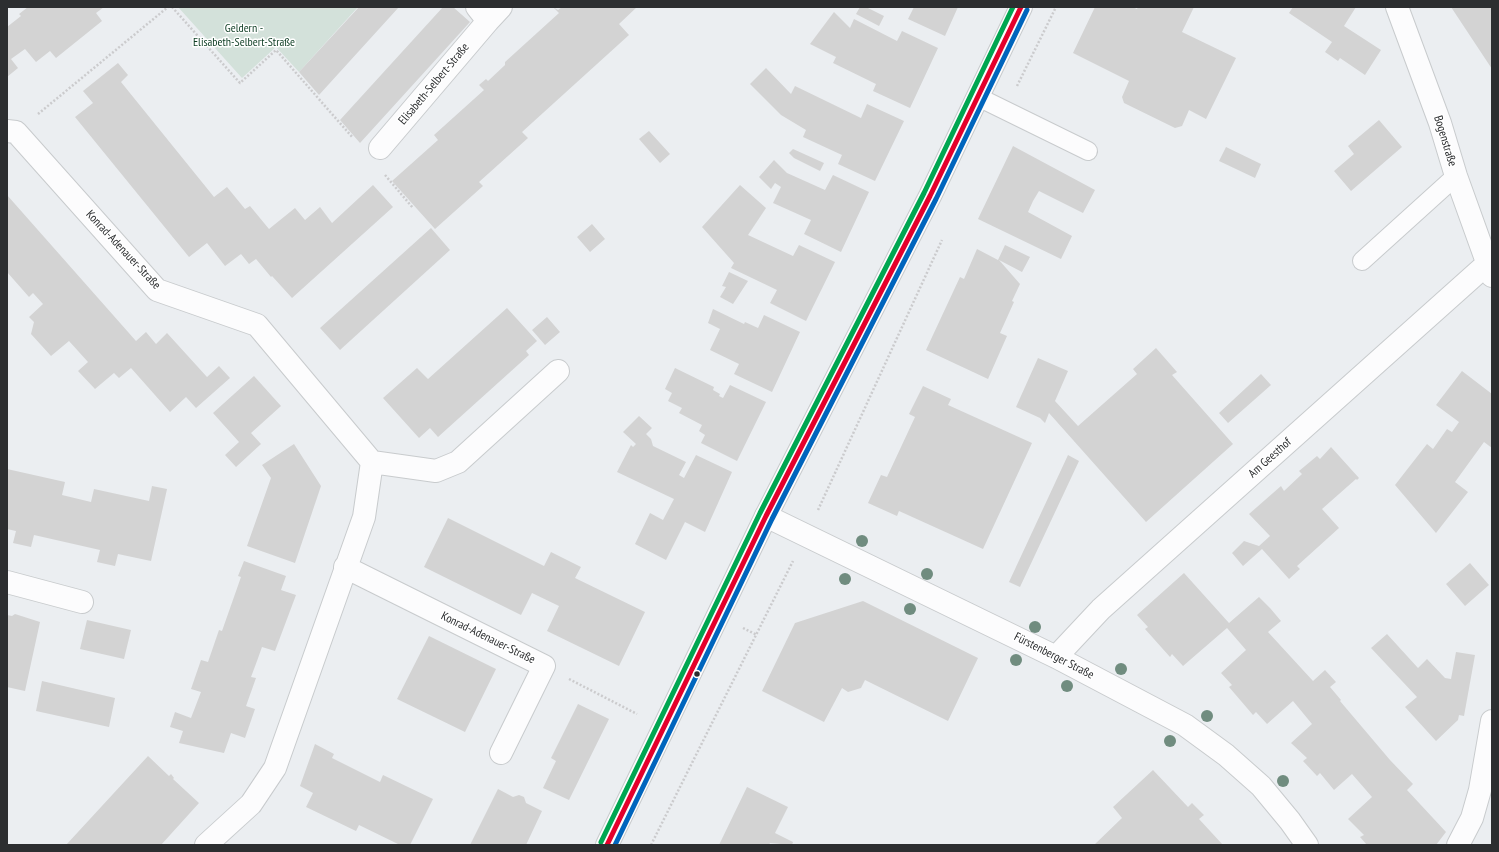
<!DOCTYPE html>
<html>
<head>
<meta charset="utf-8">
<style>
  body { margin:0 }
  #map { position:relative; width:1499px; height:852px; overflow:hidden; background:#ebeef1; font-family:"PT Sans Narrow",sans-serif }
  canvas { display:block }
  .frame { position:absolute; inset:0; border:8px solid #2c2e30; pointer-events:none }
</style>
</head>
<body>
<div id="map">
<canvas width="1499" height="852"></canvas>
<div class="frame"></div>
</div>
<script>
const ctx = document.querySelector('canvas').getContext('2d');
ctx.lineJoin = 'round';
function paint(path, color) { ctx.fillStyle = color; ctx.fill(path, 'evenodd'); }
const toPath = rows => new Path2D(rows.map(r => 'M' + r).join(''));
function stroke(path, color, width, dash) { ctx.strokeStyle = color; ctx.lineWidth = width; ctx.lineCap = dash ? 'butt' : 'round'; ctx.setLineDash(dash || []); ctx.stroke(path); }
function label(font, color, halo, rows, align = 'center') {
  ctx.font = font + ' "PT Sans Narrow",sans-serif'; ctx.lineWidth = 3; ctx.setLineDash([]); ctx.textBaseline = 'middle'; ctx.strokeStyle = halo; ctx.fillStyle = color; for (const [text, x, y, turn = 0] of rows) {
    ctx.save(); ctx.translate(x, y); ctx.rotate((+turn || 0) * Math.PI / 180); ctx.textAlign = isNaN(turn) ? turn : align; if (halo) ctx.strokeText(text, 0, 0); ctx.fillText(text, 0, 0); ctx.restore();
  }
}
paint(toPath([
  [178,7,358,7,299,72,276,47,242,78]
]), '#d3e1da');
paint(toPath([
  [28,7,104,7,96,13,102,21,56,58,50,51,36,62,25,49,11,59,18,68,7,77,7,27,21,16,19,14],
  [359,7,399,7,319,95,299,72],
  [443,7,453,7,470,22,360,143,340,120],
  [553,7,558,10,562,7,637,7,619,24,629,35,522,132,528,138,479,182,483,186,435,229,392,181,438,140,434,135,484,90,479,85,486,79,488,81,505,65,505,62,559,13],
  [860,7,866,7,884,16,879,26,856,14],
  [914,7,958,7,945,36,908,19],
  [1095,7,1132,7,1137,9,1138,7,1194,7,1182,32,1236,58,1206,119,1189,110,1182,126,1175,128,1124,103,1122,97,1129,81,1073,53],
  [1293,7,1356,7,1344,26,1381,50,1365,75,1340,58,1338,61,1325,52,1332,42,1289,13],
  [1451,7,1492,7,1492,69],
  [834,12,850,28,854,19,897,41,902,31,938,48,910,108,873,91,876,84,833,63,836,57,810,44],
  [118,63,128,75,121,82,214,197,227,187,245,209,250,206,269,229,295,208,305,220,320,207,332,223,373,185,393,207,292,298,272,276,271,277,256,259,249,264,241,254,225,266,207,243,189,257,75,117,93,103,83,91],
  [766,68,791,94,795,86,861,118,867,104,904,121,875,181,838,164,842,155,803,137,806,130,781,115,750,84],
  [1379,120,1402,147,1351,191,1334,171,1354,154,1348,146],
  [649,131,670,154,660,163,639,139],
  [1013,146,1095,190,1083,213,1039,191,1033,201,1028,212,1072,236,1061,259,978,219],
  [1226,147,1261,164,1255,178,1219,161],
  [793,149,824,163,820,171,794,158,789,153],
  [774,160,787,173,825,190,833,175,869,192,841,252,804,234,811,220,773,203,781,187,775,183,771,189,759,177],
  [740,185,766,208,748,235,793,256,799,245,835,262,806,321,770,303,777,290,731,268,734,263,702,227],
  [7,195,136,341,146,332,156,344,167,333,207,377,219,366,230,378,196,408,186,397,170,412,131,368,119,378,114,373,95,389,78,371,88,362,69,341,51,356,31,334,34,322,29,317,43,304,33,293,29,297,7,272],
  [592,224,605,239,590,252,577,237],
  [431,228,450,250,340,350,320,328],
  [1005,245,1030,257,1022,272,999,260,1020,284,1012,301,1014,302,1000,333,1007,336,988,379,926,350,960,277,964,279,977,249,998,260],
  [729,272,748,281,733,304,720,297,726,287,722,286],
  [507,308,537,341,526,351,529,355,438,437,430,428,419,438,383,398,417,368,428,379],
  [713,309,744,324,745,322,758,328,764,315,800,332,772,392,734,374,739,364,710,350,720,329,708,323],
  [547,317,560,332,545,345,532,330],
  [1156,348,1177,372,1172,375,1233,444,1146,522,1049,413,1045,423,1040,418,1016,407,1038,358,1068,371,1055,401,1078,426,1137,374,1133,369],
  [675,368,714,387,713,390,720,394,719,396,723,398,730,385,766,402,737,461,701,443,705,435,699,431,702,425,679,413,682,408,668,401,672,393,665,389],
  [1462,371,1492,394,1492,448,1484,442,1455,482,1468,492,1436,533,1395,485,1427,444,1433,449,1447,429,1452,432,1459,422,1436,405],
  [1261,374,1271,385,1228,423,1219,413],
  [254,376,281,406,251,433,261,444,236,467,225,455,239,442,213,413],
  [923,386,951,399,948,405,1032,443,983,549,899,511,897,516,868,503,881,475,887,477,915,417,909,414],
  [639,416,652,428,646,434,651,439,653,446,686,462,679,475,684,478,696,455,732,472,705,532,685,522,666,560,635,544,650,513,663,520,674,499,617,472,631,445,633,447,636,444,623,432],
  [294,444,321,486,295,563,247,546,271,478,262,465],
  [1331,447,1359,478,1357,480,1356,479,1322,509,1339,528,1297,566,1300,569,1289,579,1262,549,1243,566,1232,553,1244,541,1259,546,1270,536,1249,514,1281,486,1284,491,1302,474,1299,471,1317,456,1320,459],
  [1068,455,1079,461,1020,587,1009,582],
  [7,469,65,482,62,495,91,502,94,489,149,501,152,486,167,489,151,561,118,554,115,566,97,562,100,550,34,535,31,547,13,543,16,531,7,529],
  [448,518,544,566,551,552,581,567,575,578,645,612,619,666,547,631,559,606,532,593,521,615,424,567],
  [244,561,286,576,281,590,296,595,275,651,262,647,257,661,251,677,256,678,246,706,255,709,245,738,231,733,224,753,179,743,183,731,170,727,175,712,191,718,201,692,191,689,201,660,208,662,219,630,222,631,241,577,238,576],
  [1470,563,1489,585,1465,606,1446,584],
  [1184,573,1229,623,1259,597,1270,608,1281,621,1268,632,1313,681,1325,670,1336,682,1330,687,1341,700,1340,701,1390,760,1413,784,1407,790,1446,832,1436,845,1367,845,1360,837,1364,835,1348,819,1372,797,1352,774,1334,790,1320,773,1317,776,1303,761,1307,758,1291,743,1312,724,1293,701,1267,724,1256,712,1253,715,1229,687,1232,685,1221,673,1246,650,1227,628,1183,666,1172,654,1170,657,1145,629,1148,627,1137,615],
  [863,601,978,658,948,721,865,680,861,688,848,692,842,688,824,722,762,691,795,623],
  [15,614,40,622,25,691,7,687,7,615,12,616],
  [87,620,131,630,124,659,80,649],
  [1387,634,1418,668,1427,659,1445,678,1451,679,1456,652,1475,655,1464,716,1459,715,1458,720,1436,741,1405,707,1417,697,1371,648],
  [429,636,496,669,465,732,397,699],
  [42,681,115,698,109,727,36,711],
  [578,704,609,719,569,800,543,788,556,761,551,758],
  [315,744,334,754,332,758,380,782,383,775,433,799,410,845,400,845,359,825,356,831,306,807,313,793,300,786],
  [148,756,169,776,171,774,174,778,173,779,199,803,161,845,66,845],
  [1153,770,1188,807,1192,803,1204,815,1199,819,1223,845,1094,845,1122,818,1113,807],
  [747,787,788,807,775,833,793,842,792,845,770,843,769,845,719,845],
  [498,789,513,797,519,795,524,797,526,803,542,811,526,845,470,845]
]), '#d3d3d3');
const service = toPath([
  [978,97,1088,151],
  [1362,261,1456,176]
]);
const minor = toPath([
  [477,7,488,21,501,7],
  [1397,7,1440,123,1456,176,1492,276],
  [7,131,16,132,157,290,257,325,372,462,364,517,275,768,251,804,206,845],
  [380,148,488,21],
  [372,462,436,471,458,462,558,371],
  [766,516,1056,657,1185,725,1226,755,1261,786,1290,821,1307,845],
  [345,567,544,666,501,753],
  [7,582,82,602],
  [1056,657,1101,609,1487,264],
  [1458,845,1472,818,1480,790,1492,721]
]);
const primary = toPath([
  [607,845,766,516,930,196,1021,7]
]);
stroke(service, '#c8cbcd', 20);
stroke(minor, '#c8cbcd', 24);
stroke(primary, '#c8cbcd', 24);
stroke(toPath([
  [172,7,240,83,276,50,353,138],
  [1017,86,1056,7],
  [38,114,168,7],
  [385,175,413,208],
  [818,510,942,240],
  [743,628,757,635],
  [569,679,637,714],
  [651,845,793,561]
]), '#cbcbcd', 2.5, [2, 2]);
stroke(service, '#fcfcfd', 18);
stroke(minor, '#fcfcfd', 22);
stroke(primary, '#fcfcfd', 22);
stroke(toPath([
  [607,845,766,516,930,196,1021,7]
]), '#e4002b', 5);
stroke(toPath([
  [615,845,772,519,936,199,1027,10]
]), '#0065bd', 5);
stroke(toPath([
  [601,842,760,513,924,193,1013,7]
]), '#00a651', 5);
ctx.fillStyle = '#708c7f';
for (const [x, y] of [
  [862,541],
  [927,574],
  [845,579],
  [910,609],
  [1035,627],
  [1016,660],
  [1121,669],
  [1067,686],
  [1207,716],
  [1170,741],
  [1283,781]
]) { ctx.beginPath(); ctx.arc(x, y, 6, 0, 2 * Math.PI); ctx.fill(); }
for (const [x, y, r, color] of [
  [697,674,3.5,"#2c2e30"]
]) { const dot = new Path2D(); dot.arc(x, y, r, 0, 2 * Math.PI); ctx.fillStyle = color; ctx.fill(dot); stroke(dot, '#fff', 1.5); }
label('12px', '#0c3c22', '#fff', [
  ["Geldern -",244,29],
  ["Elisabeth-Selbert-Straße",244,43]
]);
label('12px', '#2c2e30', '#fff', [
  ["Elisabeth-Selbert-Straße",434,84,-50],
  ["Bogenstraße",1445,141,73],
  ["Konrad-Adenauer-Straße",123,250,47],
  ["Am Geesthof",1270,458,-42],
  ["Konrad-Adenauer-Straße",488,638,26],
  ["Fürstenberger Straße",1054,656,27]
]);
</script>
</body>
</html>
